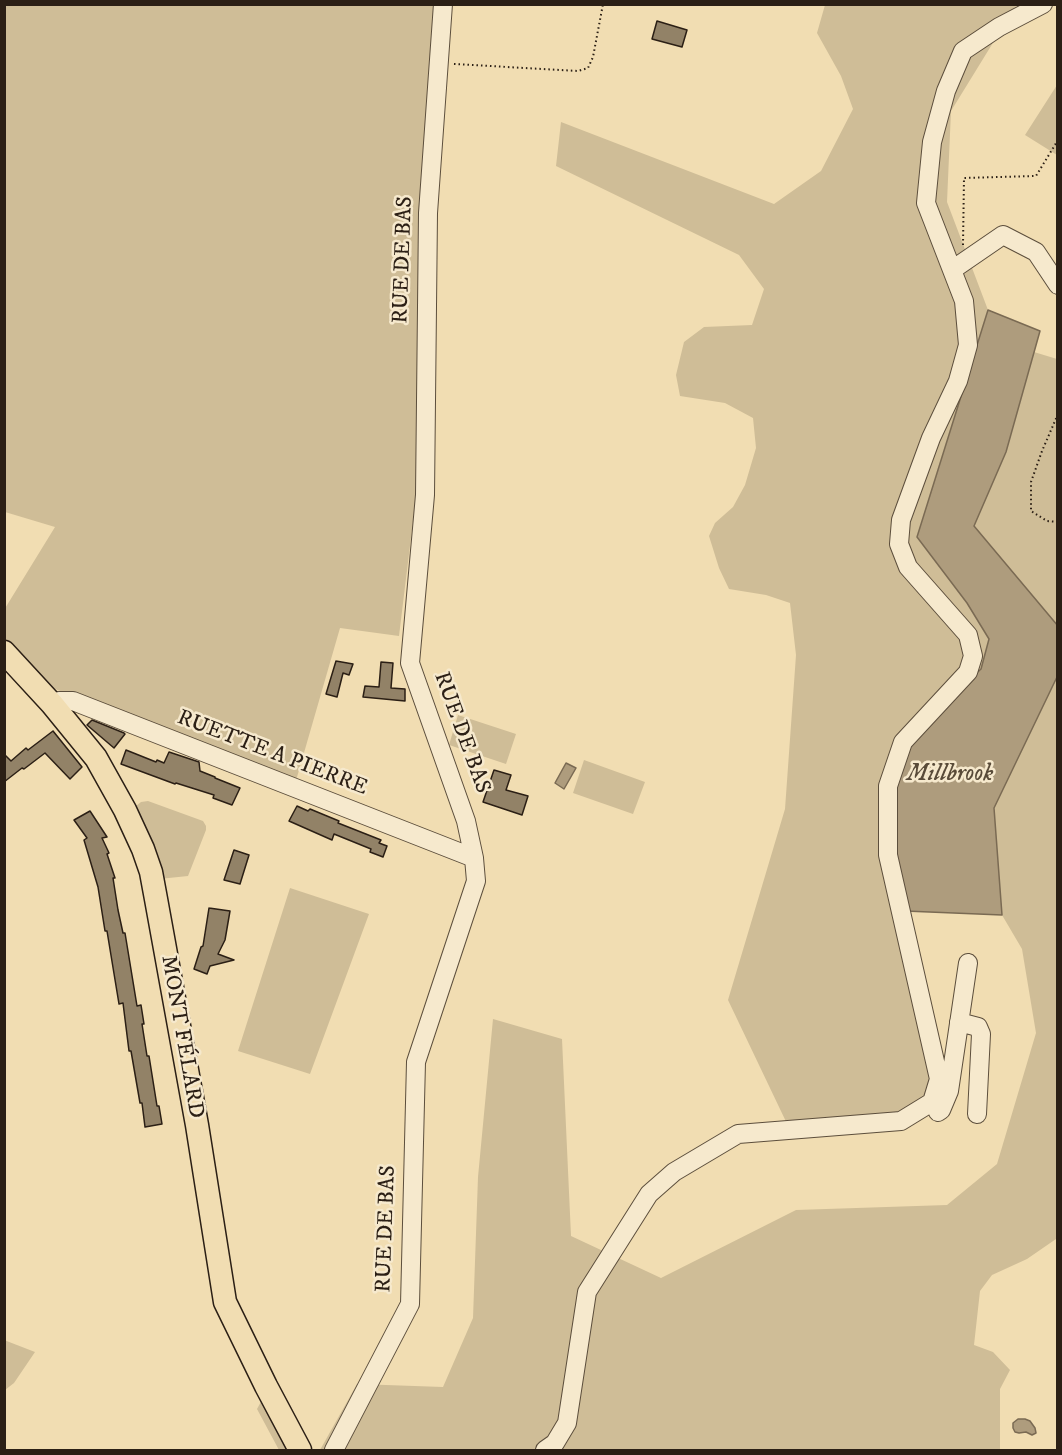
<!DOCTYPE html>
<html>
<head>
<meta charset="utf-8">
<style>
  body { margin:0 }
  #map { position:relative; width:1062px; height:1455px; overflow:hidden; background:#f1ddb2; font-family:"IM FELL DW Pica",serif }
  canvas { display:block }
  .frame { position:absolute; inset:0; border:6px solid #2b1f15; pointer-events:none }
</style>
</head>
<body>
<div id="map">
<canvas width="1062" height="1455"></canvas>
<div class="frame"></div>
</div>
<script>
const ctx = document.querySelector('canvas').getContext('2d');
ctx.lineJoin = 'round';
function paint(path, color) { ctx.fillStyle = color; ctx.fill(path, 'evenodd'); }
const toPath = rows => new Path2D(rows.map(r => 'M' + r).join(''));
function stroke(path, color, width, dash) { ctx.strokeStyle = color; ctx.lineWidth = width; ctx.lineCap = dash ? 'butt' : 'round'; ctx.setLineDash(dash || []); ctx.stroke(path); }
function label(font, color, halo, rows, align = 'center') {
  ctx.font = font + ' "IM FELL DW Pica",serif'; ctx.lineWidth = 5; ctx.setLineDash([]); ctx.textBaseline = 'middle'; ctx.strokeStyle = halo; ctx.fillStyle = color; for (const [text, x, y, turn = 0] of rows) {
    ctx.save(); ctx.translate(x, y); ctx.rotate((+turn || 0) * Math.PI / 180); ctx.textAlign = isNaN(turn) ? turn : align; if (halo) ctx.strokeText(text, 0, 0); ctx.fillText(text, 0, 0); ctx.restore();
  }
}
paint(toPath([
  [5,5,438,5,418,480,399,636,340,628,295,784,50,687,5,641,4,610,55,527,5,512],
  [825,5,1022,5,1015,7,951,111,947,202,988,310,917,537,967,603,989,639,982,669,903,742,888,786,939,1079,932,1102,901,1121,790,1130,728,1000,785,809,796,655,790,603,766,595,729,589,719,568,709,536,715,523,733,507,745,485,756,448,753,418,725,403,680,396,676,375,684,342,704,327,752,325,764,289,739,255,556,166,561,122,774,204,821,171,853,109,841,76,817,33],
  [1057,85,1057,155,1025,135],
  [1034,352,1057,359,1057,629,974,526,1006,452],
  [1057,677,1057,1237,1056,1239,1027,1259,992,1275,980,1291,974,1345,993,1352,1010,1370,1000,1389,1000,1450,320,1450,357,1384,443,1387,473,1318,478,1177,493,1019,562,1039,571,1236,661,1278,796,1210,947,1205,997,1164,1036,1033,1022,949,1002,915,994,808],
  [458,715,516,734,506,764,449,745],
  [584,760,645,782,633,814,573,793],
  [148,801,203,821,206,826,206,830,188,876,159,879,134,813,136,806,141,802],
  [290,888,369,914,310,1074,238,1051],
  [4,1340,35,1352,14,1383,5,1390],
  [263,1398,292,1450,279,1450,257,1409]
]), '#cfbd97');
const water = toPath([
  [988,310,1040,331,1006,452,974,526,1058,626,1057,677,994,808,1002,915,905,911,888,847,903,742,981,669,989,639,967,603,917,537,988,310],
  [566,763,576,768,564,789,555,783,566,763],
  [1018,1419,1025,1419,1030,1421,1035,1428,1036,1433,1032,1435,1026,1432,1019,1433,1015,1432,1013,1428,1013,1423,1018,1419]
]);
paint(water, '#ae9c7d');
stroke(water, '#7a6a53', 1.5);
const building = toPath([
  [657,21,687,30,682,47,652,39,657,21],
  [336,661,353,664,349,675,343,673,337,697,326,694,336,661],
  [381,662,393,663,391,688,405,689,405,701,363,697,365,686,379,687,381,662],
  [92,720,124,733,125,734,114,748,87,725,92,720],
  [53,731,82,767,70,779,45,753,24,769,22,768,4,782,4,754,11,761,26,748,28,750,53,731],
  [126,750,156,762,157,760,164,763,169,752,199,762,200,771,215,777,215,778,240,788,232,805,213,798,214,795,176,783,175,784,121,764,126,750],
  [494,770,511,775,506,790,528,796,522,815,483,802,494,770],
  [297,806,308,811,310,809,339,821,338,823,381,840,379,843,387,846,383,857,370,852,371,849,334,834,332,840,289,821,297,806],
  [90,811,107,837,102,838,109,853,107,854,115,878,113,878,118,910,123,933,125,933,137,1006,141,1005,144,1024,142,1024,147,1056,149,1056,157,1106,159,1106,162,1124,145,1127,142,1103,140,1103,131,1051,129,1051,123,1003,119,1004,107,931,105,931,98,887,84,840,87,838,74,820,90,811],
  [234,850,249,855,240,884,224,880,234,850],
  [209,908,230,911,225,940,218,954,234,960,210,966,207,974,194,969,201,947,203,946,209,908]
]);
paint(building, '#928267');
stroke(building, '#2b1f15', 1.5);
const minor = toPath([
  [952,270,1003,235,1036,252,1058,285],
  [52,704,59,701,73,701,474,858],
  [959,1022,978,1027,981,1034,977,1114],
  [938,1112,941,1110,949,1091,968,963],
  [334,1450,410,1304,416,1062,476,881,474,858,466,821,410,663,425,495,428,213,443,4],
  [545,1450,555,1443,567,1423,587,1292,649,1194,674,1172,738,1134,901,1121,932,1102,939,1079,888,855,888,786,903,742,968,672,973,656,968,635,908,567,899,544,901,520,931,438,958,381,968,345,964,301,926,203,932,142,946,91,963,51,999,27,1043,4]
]);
const major = toPath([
  [4,652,52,704,96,758,125,810,143,849,151,872,156,899,197,1125,225,1302,266,1386,300,1450]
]);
stroke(minor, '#5c4e3c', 20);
stroke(major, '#2b1f15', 25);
stroke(toPath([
  [454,64,578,71,588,68,593,57,603,4],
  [963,245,964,178,1036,176,1058,140],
  [1058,414,1042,451,1031,482,1031,511,1047,521,1058,522]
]), '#2b1f15', 2, [1.5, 3]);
stroke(minor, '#f6e9cd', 18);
stroke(major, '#f1ddb2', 22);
label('22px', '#2b1f15', '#f6e9cd', [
  ["RUE DE BAS",404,260,-88],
  ["RUE DE BAS",461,733,70],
  ["RUETTE A PIERRE",272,754,21],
  ["MONT FÉLARD",181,1037,80],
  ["RUE DE BAS",387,1229,-88]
]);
label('italic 24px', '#594b39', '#f6e9cd', [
  ["Millbrook",950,775]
]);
</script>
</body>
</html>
